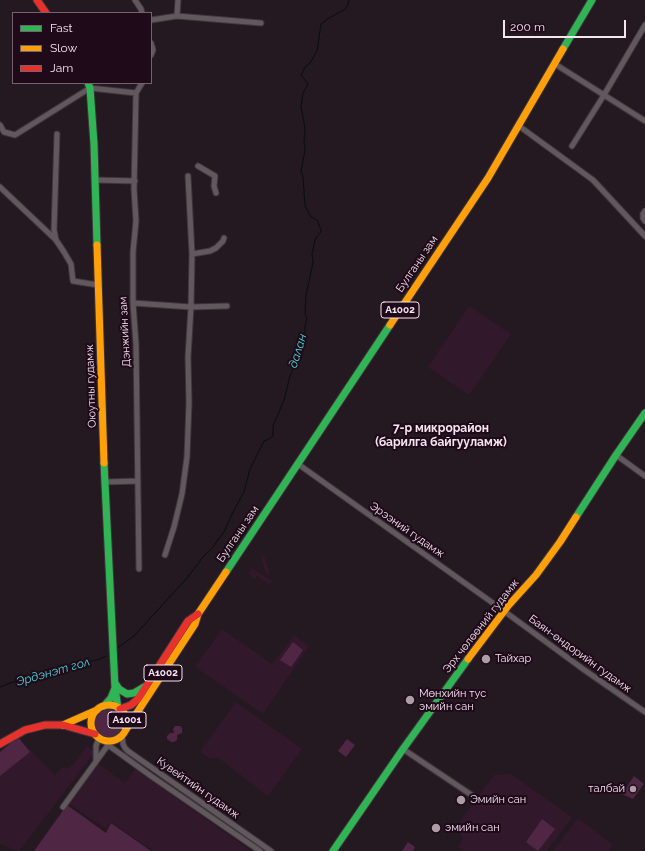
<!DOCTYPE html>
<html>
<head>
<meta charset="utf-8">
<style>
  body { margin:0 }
  #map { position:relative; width:645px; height:851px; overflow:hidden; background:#241821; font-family:Raleway,sans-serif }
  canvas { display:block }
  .legend { position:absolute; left:12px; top:12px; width:140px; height:72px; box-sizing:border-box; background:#1f0a19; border:1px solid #75626f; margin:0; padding:5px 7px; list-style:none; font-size:12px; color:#f5e5ef }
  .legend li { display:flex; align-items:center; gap:8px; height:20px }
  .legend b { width:20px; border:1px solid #75626f }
  .scale { position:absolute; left:503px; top:20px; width:123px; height:18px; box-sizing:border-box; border:2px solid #f5e5ef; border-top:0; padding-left:5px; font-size:12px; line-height:14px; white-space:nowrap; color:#f5e5ef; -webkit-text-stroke:3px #1f0a19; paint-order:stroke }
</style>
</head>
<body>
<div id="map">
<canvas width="645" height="851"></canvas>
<ul class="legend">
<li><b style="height:5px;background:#30b455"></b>Fast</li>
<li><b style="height:5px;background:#ff9f0a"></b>Slow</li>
<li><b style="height:5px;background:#e5322d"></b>Jam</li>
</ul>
<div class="scale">200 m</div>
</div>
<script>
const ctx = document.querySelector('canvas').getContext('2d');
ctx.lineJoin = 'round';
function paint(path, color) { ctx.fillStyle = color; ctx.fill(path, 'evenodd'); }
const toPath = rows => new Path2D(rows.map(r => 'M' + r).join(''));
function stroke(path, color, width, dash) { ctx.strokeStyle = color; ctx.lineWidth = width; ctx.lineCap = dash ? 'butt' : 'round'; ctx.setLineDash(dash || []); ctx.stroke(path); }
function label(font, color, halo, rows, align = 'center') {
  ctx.font = font + ' Raleway,sans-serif'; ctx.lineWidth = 4; ctx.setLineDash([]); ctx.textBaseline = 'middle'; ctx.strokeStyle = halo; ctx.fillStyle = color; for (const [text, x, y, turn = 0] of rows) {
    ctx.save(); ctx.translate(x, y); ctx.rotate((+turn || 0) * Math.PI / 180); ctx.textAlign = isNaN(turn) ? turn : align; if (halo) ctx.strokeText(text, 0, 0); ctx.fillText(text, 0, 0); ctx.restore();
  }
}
paint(toPath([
  [469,306,511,334,469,395,428,367],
  [264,554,270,575,265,571,261,557],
  [252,568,272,581,270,585,257,576,255,579,248,574],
  [222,629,272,664,294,635,309,646,263,714,197,668,196,666],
  [236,702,302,749,268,796,218,758,210,759,200,752],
  [25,745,55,775,63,767,67,769,74,764,87,746,95,752,19,851,18,851,0,844,0,769],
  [96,762,125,783,135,769,251,851,153,851,111,822,106,829,68,803],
  [511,774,572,817,547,851,464,851,458,847,463,840,458,824,494,775],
  [578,818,613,845,609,851,553,851]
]), '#32182b');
paint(toPath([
  [293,642,303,650,291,667,280,660],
  '95 723a14 14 0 1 1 28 0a14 14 0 1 1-28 0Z',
  [175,726,180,726,182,728,182,733,177,735,177,740,174,742,171,742,167,739,167,736,170,733,174,733,173,729],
  [18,737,30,752,0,776,0,752],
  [347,739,355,745,346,757,338,751],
  [634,776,644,784,633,799,622,794],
  [67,805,106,833,111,823,151,851,34,851],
  [542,819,555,829,538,851,526,842],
  [408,842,415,847,413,851,402,851]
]), '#4f2644');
stroke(toPath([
  [116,649,134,636,187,578,203,557,213,547,225,530,232,514,244,492,250,469,264,441,269,439,273,436,273,426,284,400,290,376,294,366,297,349,301,343,305,334,305,327,307,318,305,314,306,295,313,263,312,254,315,240,318,235,321,232,321,230,317,220,311,217,305,206,303,177,301,171,305,150,304,141,305,131,304,122,301,107,303,93,308,84,301,75,305,67,310,63,317,51,321,24,329,18,344,10,348,5,349,0],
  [0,687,10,683,62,668,100,659,106,656]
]), '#041011', 1);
const street = toPath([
  [135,0,141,9,142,13],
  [177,16,178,0],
  [151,20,177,16,261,23],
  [151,43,153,50,151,55],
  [555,64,645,121],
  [136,93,134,189,136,221,133,252,133,303,136,344,139,569],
  [0,125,4,132,15,135,90,88,136,93,142,83],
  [519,126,593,180,645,236],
  [572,146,604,95,645,25],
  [198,166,215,176,214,186,216,193],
  [95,180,135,181],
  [0,187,56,240,64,252,71,264,73,281,98,285],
  [645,211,643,214,643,218,645,221],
  [56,240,54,230,57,134],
  [192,254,210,251,216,248,223,241,224,238],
  [133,303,191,307,227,306],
  [616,455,645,476],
  [298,464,504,611,583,669,645,712],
  [105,482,138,481],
  [165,555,174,527,182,494,187,457,189,403,188,357,191,307,192,254,188,176],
  [122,735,123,744,125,748,128,751,271,851],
  [104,740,108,745,151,776,260,851],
  [403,749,473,796],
  [96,761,96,746,99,738],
  [63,807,108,745]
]);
const fast = toPath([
  [563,49,592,0],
  [88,83,90,88,94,144,97,245],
  [104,463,115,688,118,708],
  [576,517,616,455,645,413],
  [226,572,390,325],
  [115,683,119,689,127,694,134,693,144,687],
  [104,706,111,698,115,688],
  [333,851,403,749,468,659]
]);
const slow = toPath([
  [97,245,104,463],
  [390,325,488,178,563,49],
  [468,659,508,606,536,575,560,542,576,517],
  '91 723a18 18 0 1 1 36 0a18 18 0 1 1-36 0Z',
  [63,725,97,710],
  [125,731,195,624,198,614,226,572]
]);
const jam = toPath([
  [37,0,46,13],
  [120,709,131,705,138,699,188,621,198,614],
  [0,744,25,730,45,725,63,725,95,734]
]);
stroke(street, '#3f353b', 7);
stroke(fast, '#3f353b', 9);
stroke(slow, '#3f353b', 9);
stroke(jam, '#3f353b', 9);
stroke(street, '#61585e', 5);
stroke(fast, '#30b455', 7);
stroke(slow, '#ff9f0a', 7);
stroke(jam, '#e5322d', 7);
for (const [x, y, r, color] of [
  [486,659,5,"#ac9da7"],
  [410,700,5,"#ac9da7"],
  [633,789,4,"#ac9da7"],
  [461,800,5,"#ac9da7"],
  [436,828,5,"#ac9da7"]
]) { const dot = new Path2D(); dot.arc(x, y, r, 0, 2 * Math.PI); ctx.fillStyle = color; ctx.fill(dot); stroke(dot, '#1f0a19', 1.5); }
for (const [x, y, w] of [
  [400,310,38],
  [163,673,38],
  [127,720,38]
]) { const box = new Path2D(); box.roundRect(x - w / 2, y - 8, w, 16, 3); ctx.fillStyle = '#1f0a19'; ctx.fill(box); stroke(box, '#f5e5ef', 1); }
label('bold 10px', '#f5e5ef', null, [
  ["A1002",400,310],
  ["A1002",163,673],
  ["A1001",127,720]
]);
label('11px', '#f5e5ef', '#1f0a19', [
  ["Булганы зам",417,264,-56],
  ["Дэнжийн зам",125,332,-93],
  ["Оюутны гудамж",91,386,-92],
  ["Эрээний гудамж",407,530,35],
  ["Булганы зам",238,534,-56],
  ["Эрх чөлөөний гудамж",481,626,-52],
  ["Баян-өндорийн гудамж",580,654,36],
  ["Кувейтийн гудамж",198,788,35]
]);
label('11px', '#f5e5ef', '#1f0a19', [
  ["Тайхар",495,659],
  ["Мөнхийн тус",419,694],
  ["эмийн сан",419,707],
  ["талбай",625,789,"right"],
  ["Эмийн сан",470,800],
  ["эмийн сан",445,828]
], 'left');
label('italic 12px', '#4dd9da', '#1f0a19', [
  ["далан",298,351,-73],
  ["Эрдэнэт гол",53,672,-16]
]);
label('bold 12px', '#f5e5ef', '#1f0a19', [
  ["7-р микрорайон",441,428],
  ["(барилга байгууламж)",441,442]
]);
</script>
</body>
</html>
